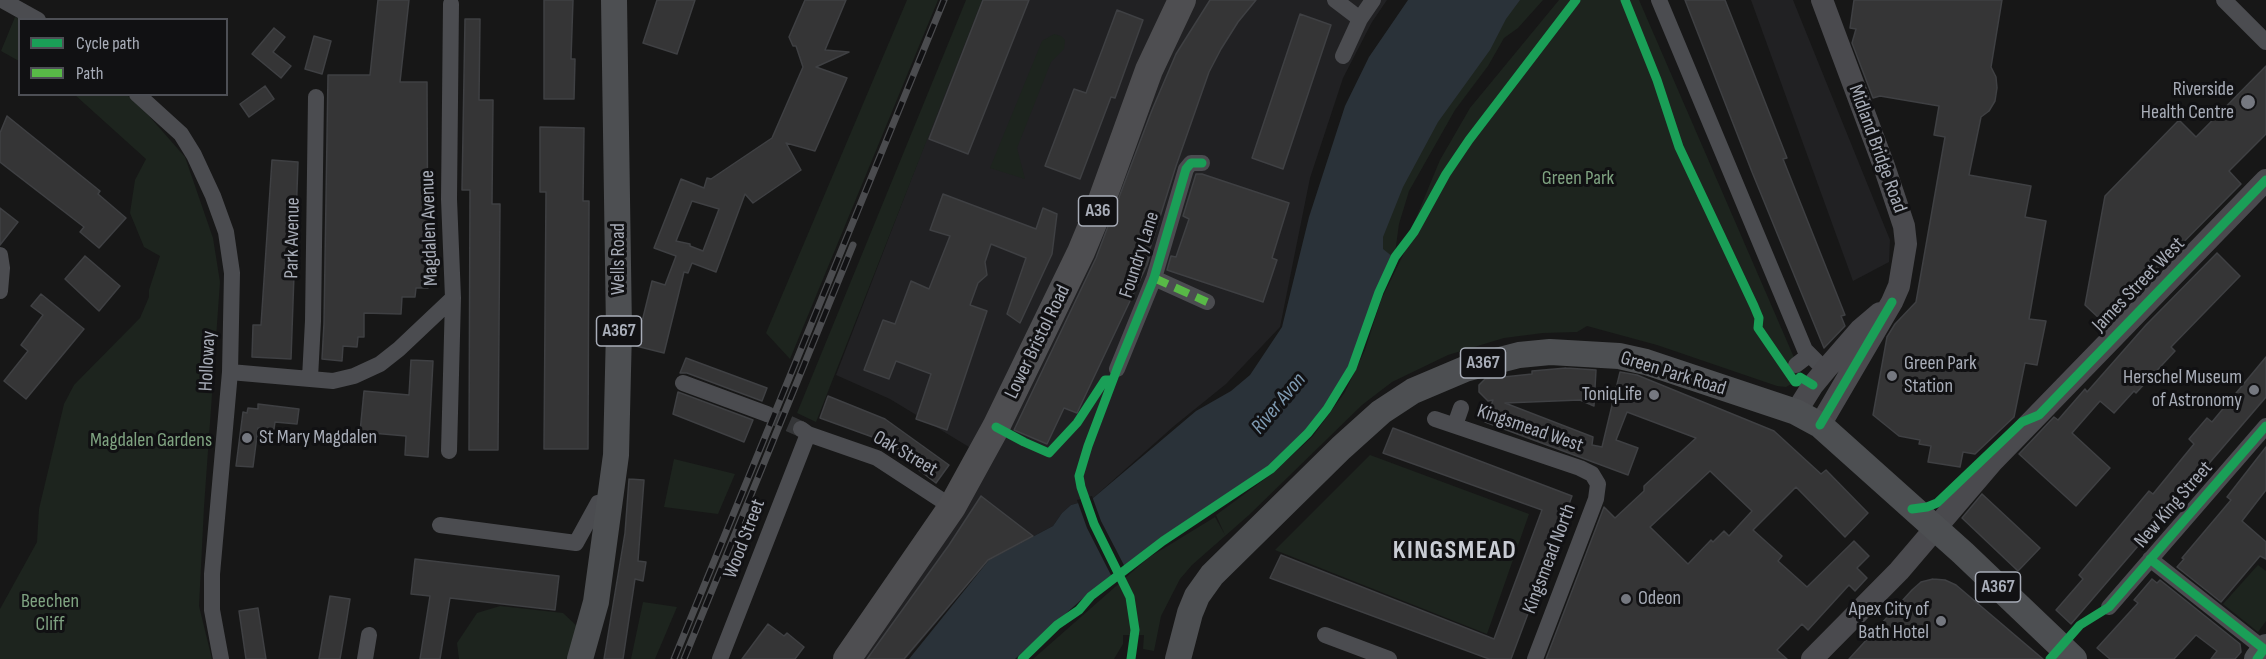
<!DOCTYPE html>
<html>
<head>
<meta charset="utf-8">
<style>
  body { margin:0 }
  #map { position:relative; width:2266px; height:659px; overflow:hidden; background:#171717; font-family:"Sofia Sans Condensed",sans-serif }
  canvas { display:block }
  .legend { position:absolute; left:18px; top:18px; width:210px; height:78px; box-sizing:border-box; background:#111113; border:2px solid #4d4f55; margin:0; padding:8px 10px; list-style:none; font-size:18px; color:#a8adb8 }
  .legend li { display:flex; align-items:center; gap:12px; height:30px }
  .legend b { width:30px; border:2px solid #4d4f55 }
</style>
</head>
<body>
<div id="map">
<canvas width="2266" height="659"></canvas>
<ul class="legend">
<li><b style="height:8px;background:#1a9f57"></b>Cycle path</li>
<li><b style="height:8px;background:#58b947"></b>Path</li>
</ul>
</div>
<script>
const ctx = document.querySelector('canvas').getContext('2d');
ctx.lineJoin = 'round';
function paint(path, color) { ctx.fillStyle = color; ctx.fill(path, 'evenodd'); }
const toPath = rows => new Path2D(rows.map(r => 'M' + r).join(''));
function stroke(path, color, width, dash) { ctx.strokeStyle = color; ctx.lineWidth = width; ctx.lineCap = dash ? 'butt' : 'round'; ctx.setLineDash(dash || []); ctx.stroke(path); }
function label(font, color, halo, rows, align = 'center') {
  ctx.font = font + ' "Sofia Sans Condensed",sans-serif'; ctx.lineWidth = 6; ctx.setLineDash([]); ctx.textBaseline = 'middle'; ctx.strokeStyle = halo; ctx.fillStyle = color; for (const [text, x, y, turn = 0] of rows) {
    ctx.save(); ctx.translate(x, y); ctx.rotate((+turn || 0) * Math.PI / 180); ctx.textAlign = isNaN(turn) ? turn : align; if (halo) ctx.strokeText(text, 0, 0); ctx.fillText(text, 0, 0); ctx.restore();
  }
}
paint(toPath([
  [980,0,1387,0,1372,22,1343,78,1310,178,1280,327,1226,384,1174,426,1092,499,1071,505,1062,513,1053,526,989,560,906,659,853,659,992,461,890,399,836,375],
  [1751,0,1793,0,1890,240,1889,262,1853,281]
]), '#212123');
paint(toPath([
  [907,0,938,0,790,359,766,333],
  [966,0,982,0,816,422,797,413],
  [1504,0,1543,0,1518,28,1504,38,1488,66,1455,110,1409,191,1399,224,1395,253,1385,258,1377,229,1393,190],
  [1559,0,1639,0,1799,369,1799,374,1795,382,1786,387,1777,386,1657,345,1587,326,1577,332,1543,333,1504,338,1448,355,1392,382,1362,405,1249,515,1192,565,1180,579,1161,616,1154,651,1143,649,1144,635,1123,635,1123,644,1114,659,1033,659,1148,558,1215,517,1225,535,1216,515,1273,473,1313,436,1345,392,1365,350,1381,300,1406,249,1399,247,1411,230,1440,160,1470,108],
  [15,17,21,19,19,61,1,51],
  [1054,34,1061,36,1065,40,1064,49,1051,62,1017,148,1025,179,990,168,1042,41],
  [75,95,127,95,149,116,185,157,213,238,220,282,204,507,199,606,212,659,0,659,0,609,37,542,39,509,64,404,74,385,140,318,149,297,149,290,160,256,144,247,130,213,135,180,146,159],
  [1370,455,1529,514,1487,634,1275,550],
  [674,459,735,474,718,514,664,507],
  [2258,565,2266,571,2266,621,2258,632,2223,604],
  [643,602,677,607,655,659,631,659],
  [500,606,563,613,578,627,568,659,459,659,457,643,477,613]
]), '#1d241e');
paint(toPath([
  [1408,0,1520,0,1506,19,1490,50,1438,122,1403,187,1383,237,1383,249,1393,257,1376,291,1351,362,1325,407,1308,429,1269,467,1162,537,1081,600,1015,659,909,659,989,560,1053,526,1062,513,1071,505,1092,499,1196,411,1231,391,1250,375,1282,327,1309,217,1345,106,1369,57]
]), '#2a3239');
paint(toPath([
  [1092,496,1101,521,1126,569,1113,579,1087,528,1077,500]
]), '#171717');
const building = toPath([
  [378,0,409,0,400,82,427,82,428,288,416,288,415,297,402,297,401,314,364,313,364,337,358,337,357,347,343,346,342,361,322,359,324,323,328,75,370,75,378,0],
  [544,0,573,0,571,59,575,59,574,99,544,99,544,0],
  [657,0,695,0,677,54,643,43,657,0],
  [805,0,846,0,825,50,849,52,816,67,847,78,815,151,786,143,801,170,753,203,745,194,716,272,692,263,688,273,684,272,664,353,636,346,652,281,665,285,676,256,654,248,681,179,704,188,707,178,711,179,772,138,803,67,796,46,793,46,789,37,805,0],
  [692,201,719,209,703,251,690,246,690,244,676,241,692,201],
  [983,0,1029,0,968,154,929,139,983,0],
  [1210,0,1256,0,1238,22,1221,49,1209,72,1176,166,1148,255,1150,255,1147,265,1077,413,1064,408,1047,444,1014,430,1096,258,1152,110,1176,54,1210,0],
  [1685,0,1725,0,1787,158,1783,159,1845,315,1841,316,1845,326,1824,348,1752,172,1685,0],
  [1854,0,2002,0,1991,67,1996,77,1997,88,1995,101,1989,111,1981,117,1969,175,2031,186,2025,217,2046,221,2029,319,2046,321,2037,365,2025,363,2014,417,1975,454,1963,452,1960,467,1928,462,1931,446,1919,444,1920,440,1899,436,1873,415,1887,337,1895,324,1916,302,1945,137,1934,135,1939,106,1880,96,1873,98,1852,43,1856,29,1850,28,1854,0],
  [1117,10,1143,20,1115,98,1111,97,1080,179,1045,166,1074,89,1086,93,1117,10],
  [1300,14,1331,25,1283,169,1252,158,1300,14],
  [465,19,480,19,479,100,493,100,492,204,500,204,498,450,469,450,470,190,462,190,465,19],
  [274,28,285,37,273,52,291,66,281,78,252,54,274,28],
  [314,36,331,41,322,74,305,69,314,36],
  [2266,66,2266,134,2229,171,2241,184,2152,274,2149,269,2101,320,2085,305,2105,196,2179,120,2196,137,2266,66],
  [265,86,274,99,249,117,240,104,265,86],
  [7,116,100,191,98,194,126,218,99,248,80,232,84,227,0,162,0,133,7,116],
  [540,127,584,128,583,201,589,201,588,449,544,449,546,192,540,192,540,127],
  [272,160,298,162,291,359,252,357,253,325,261,325,272,160],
  [1196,174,1202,174,1289,203,1272,258,1277,260,1263,302,1167,270,1171,256,1176,257,1189,219,1183,216,1196,174],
  [943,194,1036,229,1043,208,1057,214,1052,254,1020,323,1007,314,1026,258,991,244,985,262,987,275,978,283,970,305,987,311,947,430,916,419,931,374,896,361,889,379,864,370,883,320,895,324,911,281,929,289,950,236,930,230,943,194],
  [0,208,18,222,0,245,0,208],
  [2217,253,2240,276,2171,347,2175,351,2136,393,2134,391,2114,413,2100,401,2072,433,2110,468,2076,506,2019,454,2054,417,2058,420,2085,389,2087,392,2146,325,2217,253],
  [85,256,120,286,99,311,65,279,85,256],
  [41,294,84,329,26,399,4,381,28,351,21,345,43,315,31,306,41,294],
  [2266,357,2266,397,2071,624,2056,610,2083,579,2079,575,2149,491,2153,494,2194,444,2189,439,2207,418,2212,422,2266,357],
  [686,358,767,388,762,401,687,373,680,373,686,358],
  [411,360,433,361,428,457,405,455,406,436,360,432,364,391,409,395,411,360],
  [1566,368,1596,370,1594,406,1580,400,1505,403,1593,437,1592,445,1602,447,1620,372,1637,375,1774,431,1821,474,1826,470,1868,513,1845,537,1796,487,1753,530,1782,556,1778,561,1807,587,1854,541,1869,556,1857,568,1867,578,1855,591,1849,585,1808,630,1802,624,1777,650,1787,659,1546,659,1604,507,1615,518,1644,491,1644,486,1696,438,1627,412,1616,440,1638,448,1628,475,1485,422,1493,400,1488,401,1479,392,1479,385,1485,379,1532,374,1532,371,1566,368],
  [1710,471,1752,511,1729,536,1724,531,1713,542,1711,540,1688,564,1650,527,1710,471],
  [678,392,753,420,744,442,673,414,678,392],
  [828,396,885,419,949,465,936,483,878,439,820,418,828,396],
  [258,404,299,409,297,424,275,422,274,429,258,428,253,467,236,466,243,412,247,413,248,408,258,409,258,404],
  [1393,428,1572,496,1511,659,1489,659,1270,578,1281,555,1494,639,1542,510,1383,453,1393,428],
  [2266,447,2266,490,2242,521,2266,542,2266,559,2260,556,2221,602,2177,567,2184,559,2182,558,2231,500,2227,497,2266,447],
  [629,479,644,480,638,561,646,562,643,581,635,579,623,659,604,659,625,533,629,479],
  [1982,494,2040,548,2018,571,1962,518,1982,494],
  [981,496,1033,536,988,560,904,659,867,659,949,545,981,496],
  [415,559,559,576,555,610,450,598,440,659,420,659,430,596,411,594,415,559],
  [1933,579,1945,580,1956,585,2043,659,1849,659,1912,590,1921,582,1933,579],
  [2152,579,2157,583,2160,580,2240,644,2241,652,2235,659,2211,659,2217,651,2196,635,2174,659,2110,659,2097,648,2138,603,2134,600,2152,579],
  [330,596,350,599,346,624,340,659,319,659,330,596],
  [258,608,266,659,246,659,239,611,258,608],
  [768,624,784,636,787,633,804,647,795,659,742,659,768,624]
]);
paint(building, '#353536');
stroke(building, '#3f4043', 1.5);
stroke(toPath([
  [767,414,801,429]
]), '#343537', 16, [16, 8]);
stroke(toPath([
  [2,0,38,20],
  [1335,0,1360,19],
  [1659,0,1805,350,1817,362,1827,368],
  [2224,0,2266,42],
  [1343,56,1360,19,1373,0],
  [137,94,181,134,194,155,213,196,226,232,232,273,230,372,212,574,212,610,221,659],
  [0,255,2,268,0,291],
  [1154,278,1207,302],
  [1796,365,1809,355],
  [1117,369,1154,278,1186,169,1191,163,1202,163],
  [230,372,333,381,354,376,380,364,399,349,453,298],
  [310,378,313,321,316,97],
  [683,383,767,414],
  [1435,419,1580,468,1592,474,1598,484,1596,499,1535,659],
  [1455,425,1461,408],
  [801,429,808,434,877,458,952,507],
  [449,451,453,298,449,199,451,4],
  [440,525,576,543,598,503,610,501],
  [2150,559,2264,649],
  [2109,607,2266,426],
  [1325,635,1389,659],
  [365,659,369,635],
  [720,659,808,434]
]), '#4b4c50', 16);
stroke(toPath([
  [1796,412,1813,385,1827,368,1860,330,1880,313],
  [1820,425,1892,302,1899,286,1906,244,1904,226,1884,166,1822,0],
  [1812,659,1899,571,1992,462,2266,180]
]), '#4a4a4e', 22);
stroke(toPath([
  [580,659,596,602,616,455,619,330,614,0],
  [1178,659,1190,613,1197,596,1212,575,1341,448,1381,412,1413,391,1465,369,1519,355,1550,352,1619,356,1646,362,1796,412,1820,425,1963,553,2074,659],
  [2257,659,2266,647]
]), '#4d4f52', 26);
stroke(toPath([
  [847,659,952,507,996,427,1081,252,1098,211,1149,70,1182,0]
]), '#4e4e51', 28);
const rail = toPath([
  [674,659,944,0],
  [684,659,853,245]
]);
stroke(rail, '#4b4c4f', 7);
stroke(rail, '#111113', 4.5, [14]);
stroke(toPath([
  [1154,278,1207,302]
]), '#58b947', 8, [15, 8]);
stroke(toPath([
  [1625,0,1657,80,1679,147,1754,306,1759,318,1758,328,1795,382,1797,382,1800,377,1813,385],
  [1820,425,1892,302],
  [996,427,1024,442,1049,453,1077,423,1105,380,1112,380],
  [1912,509,1927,507,1937,503,2022,422,2039,415,2266,180],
  [2150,559,2264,649,2257,659],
  [1022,659,1057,625,1079,610,1091,596,1163,541,1271,469,1308,433,1327,409,1352,368,1379,292,1395,257,1414,232,1446,174,1469,140,1576,0],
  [1131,659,1135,630,1130,597,1094,524,1081,487,1079,476,1088,446,1117,369,1154,278,1186,169,1191,163,1202,163],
  [2050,659,2080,625,2109,607,2266,426]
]), '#1a9f57', 9);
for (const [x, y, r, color] of [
  [2248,102,8,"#757880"],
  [1892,376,6,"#757880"],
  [2254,390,6,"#757880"],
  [1654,395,6,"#757880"],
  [247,438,6,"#757880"],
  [1626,599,6,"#757880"],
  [1941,621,6,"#757880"]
]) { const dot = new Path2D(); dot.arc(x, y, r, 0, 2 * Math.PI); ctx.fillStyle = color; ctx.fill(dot); stroke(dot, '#111113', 2); }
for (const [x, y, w] of [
  [1098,211,39],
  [619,331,45],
  [1483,363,45],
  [1998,587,45]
]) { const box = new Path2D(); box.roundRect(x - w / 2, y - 15, w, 30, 4.5); ctx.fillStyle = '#111113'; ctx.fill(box); stroke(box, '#a8adb8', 1.5); }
label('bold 18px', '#a8adb8', null, [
  ["A36",1098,211],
  ["A367",619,331],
  ["A367",1483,363],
  ["A367",1998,587]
]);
label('20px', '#a8adb8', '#111113', [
  ["Riverside",2234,90],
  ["Health Centre",2234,113],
  ["Green Park",1904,364,"left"],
  ["Station",1904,387,"left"],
  ["Herschel Museum",2242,378],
  ["of Astronomy",2242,401],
  ["ToniqLife",1642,395],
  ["St Mary Magdalen",259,438,"left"],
  ["Odeon",1638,599,"left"],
  ["Apex City of",1929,610],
  ["Bath Hotel",1929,633]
], 'right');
label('20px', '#a8adb8', '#111113', [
  ["Midland Bridge Road",1877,149,70],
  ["Magdalen Avenue",430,228,-92],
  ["Park Avenue",293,238,-89],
  ["Foundry Lane",1140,255,-72],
  ["Wells Road",619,259,-90],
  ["James Street West",2139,285,-46],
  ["Lower Bristol Road",1038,342,-64],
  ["Holloway",208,361,-87],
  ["Green Park Road",1673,374,17],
  ["Kingsmead West",1530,429,19],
  ["Oak Street",905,454,30],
  ["New King Street",2174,505,-49],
  ["Wood Street",745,539,-69],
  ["Kingsmead North",1550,559,-69]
]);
label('20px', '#7fa381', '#111113', [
  ["Green Park",1578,179],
  ["Magdalen Gardens",151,441],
  ["Beechen",50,602],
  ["Cliff",50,625]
]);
label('italic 21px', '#7f9bb3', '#111113', [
  ["River Avon",1279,404,-50]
]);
ctx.letterSpacing = '1.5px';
label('bold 26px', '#c9ccd4', '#111113', [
  ["KINGSMEAD",1455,551]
]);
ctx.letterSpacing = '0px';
</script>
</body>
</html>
